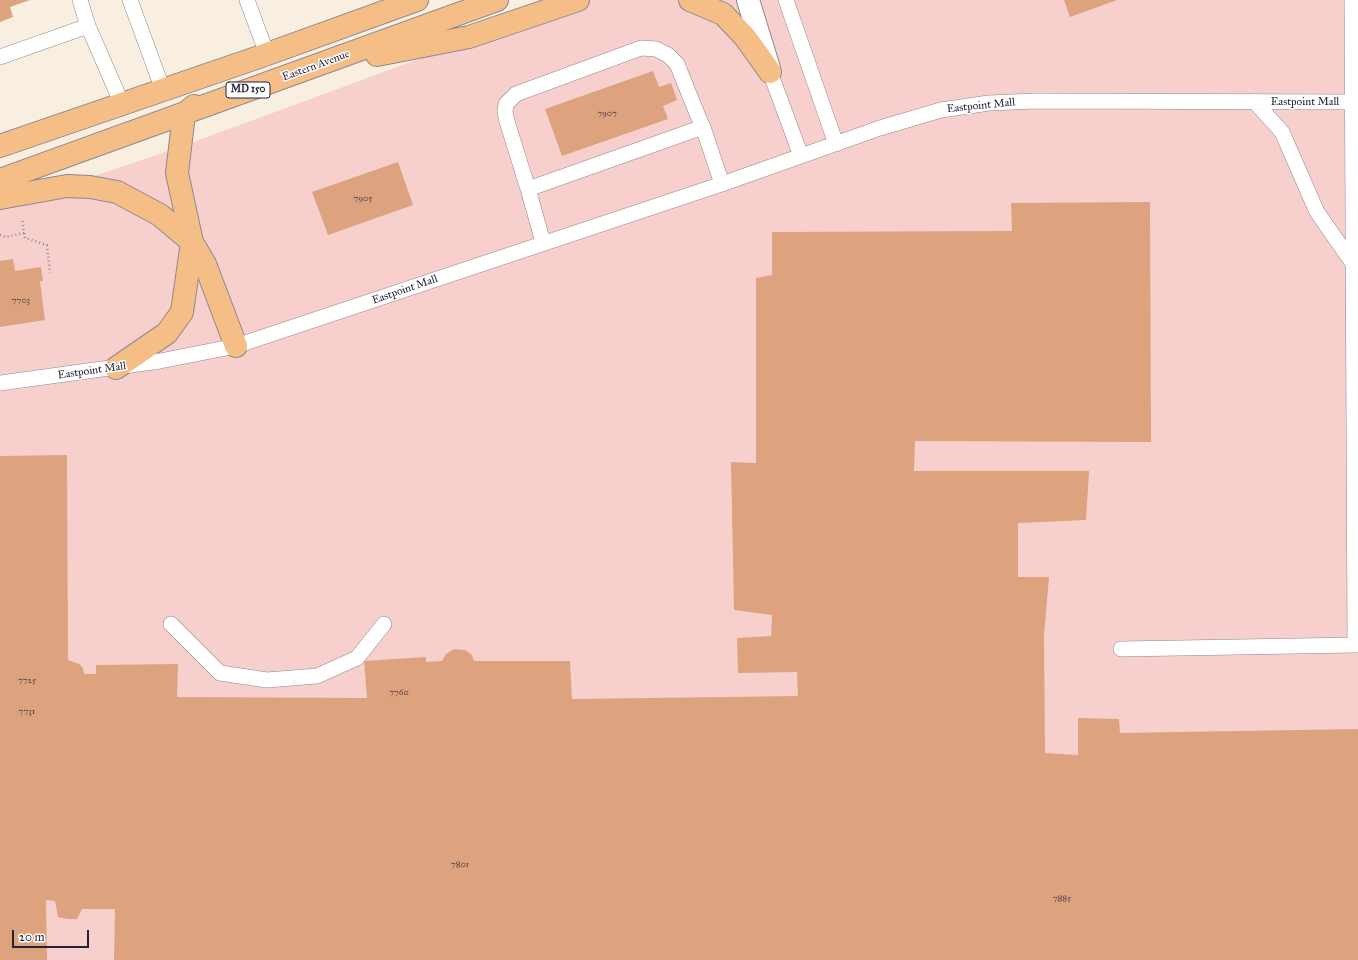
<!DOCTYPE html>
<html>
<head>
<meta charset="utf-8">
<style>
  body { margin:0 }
  #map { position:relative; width:1358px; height:960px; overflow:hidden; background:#f9efe0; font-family:"IM FELL Great Primer",serif }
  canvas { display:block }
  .scale { position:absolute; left:12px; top:930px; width:77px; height:18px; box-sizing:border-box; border:2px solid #22223b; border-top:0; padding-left:5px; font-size:12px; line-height:14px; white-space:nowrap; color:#22223b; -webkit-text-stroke:3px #fff; paint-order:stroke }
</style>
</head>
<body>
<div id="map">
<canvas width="1358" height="960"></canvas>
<div class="scale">20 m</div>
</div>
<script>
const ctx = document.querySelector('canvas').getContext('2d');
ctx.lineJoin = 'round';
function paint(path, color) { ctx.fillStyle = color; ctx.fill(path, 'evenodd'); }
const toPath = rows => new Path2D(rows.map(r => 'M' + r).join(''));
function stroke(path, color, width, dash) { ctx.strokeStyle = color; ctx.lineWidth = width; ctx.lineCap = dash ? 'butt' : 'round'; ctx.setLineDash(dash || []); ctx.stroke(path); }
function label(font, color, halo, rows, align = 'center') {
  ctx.font = font + ' "IM FELL Great Primer",serif'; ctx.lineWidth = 3; ctx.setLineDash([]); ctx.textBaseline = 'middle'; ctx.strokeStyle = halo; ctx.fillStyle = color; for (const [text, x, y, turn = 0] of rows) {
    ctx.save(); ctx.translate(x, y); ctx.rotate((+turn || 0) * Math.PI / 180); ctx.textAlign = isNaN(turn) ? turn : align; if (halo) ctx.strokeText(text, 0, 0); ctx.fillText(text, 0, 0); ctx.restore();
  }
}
paint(toPath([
  [579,0,1358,0,1358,960,0,960,0,208,180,147]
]), '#f7d0ce');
paint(toPath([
  [0,0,30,0,10,7,13,17,0,22],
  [1064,0,1117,0,1070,17],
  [653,71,659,87,671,83,677,100,663,106,668,119,562,156,545,109],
  [398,162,413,205,328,235,312,192],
  [1150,202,1151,442,915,441,914,471,1089,471,1086,520,1018,523,1018,577,1049,577,1044,635,1045,753,1078,755,1078,718,1119,719,1120,733,1358,729,1358,960,114,960,115,909,82,909,77,919,67,919,58,917,55,901,46,900,47,960,0,960,0,456,67,455,68,660,79,664,83,668,84,674,96,674,96,665,178,664,177,697,367,698,364,661,426,657,426,662,442,661,446,654,454,649,465,650,472,655,474,661,570,661,572,699,798,696,797,672,738,673,737,638,771,636,772,615,734,610,731,462,756,463,756,278,772,275,772,232,1012,231,1011,203],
  [13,259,15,271,41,267,43,281,40,281,45,320,0,327,0,261]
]), '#dca37e');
const service = toPath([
  [80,0,88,26,122,104],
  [130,0,163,90],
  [247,0,267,54],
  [786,0,836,144],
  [1352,0,1355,645,1358,645],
  [0,57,88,26],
  [770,72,801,156],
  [1254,101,1282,132,1317,212,1354,265],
  [703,127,528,189,506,118,505,111,506,104,516,94,641,48,656,49,668,55,677,64,700,121,703,127,722,184],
  [528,189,543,242],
  [0,383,160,361,236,346,722,184,880,128,941,110,989,103,1036,101,1358,102],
  [171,624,220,673,267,680,317,676,357,658,384,624],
  [1121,649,1355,645]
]);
const minor = toPath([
  [748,0,769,68]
]);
const primary = toPath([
  [690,0,723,14,745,37,770,72],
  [377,55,469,37,578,0],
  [194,106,184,114,177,173,192,242,205,264,236,346],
  [0,146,259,57,417,0],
  [0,180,497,0],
  [0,198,67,186,90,187,117,192,160,215,192,242,182,312,167,333,116,368]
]);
stroke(service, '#8e888e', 16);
stroke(minor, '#8e888e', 24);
stroke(primary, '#8e888e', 24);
stroke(toPath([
  [24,233,25,238,47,245,50,273],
  [0,235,5,237,24,233,22,218]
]), '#8e888e', 2.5, [1, 3]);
stroke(service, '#fff', 15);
stroke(minor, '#fff', 22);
stroke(primary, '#f6be87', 22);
label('9px', '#50424c', null, [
  ["7907",607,114],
  ["7905",363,199],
  ["7703",21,301],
  ["7725",27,681],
  ["7760",399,693],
  ["7731",27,712],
  ["7801",460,865],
  ["7885",1062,899]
]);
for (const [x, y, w] of [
  [248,90,44]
]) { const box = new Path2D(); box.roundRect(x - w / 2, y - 8, w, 16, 3); ctx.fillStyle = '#fff'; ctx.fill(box); stroke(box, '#22223b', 1); }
label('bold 10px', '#22223b', null, [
  ["MD 150",248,90]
]);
label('11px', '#22223b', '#fff', [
  ["Eastern Avenue",316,66,-20],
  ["Eastpoint Mall",1305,102],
  ["Eastpoint Mall",981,106,-6],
  ["Eastpoint Mall",405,290,-19],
  ["Eastpoint Mall",92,371,-8]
]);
</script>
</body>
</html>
